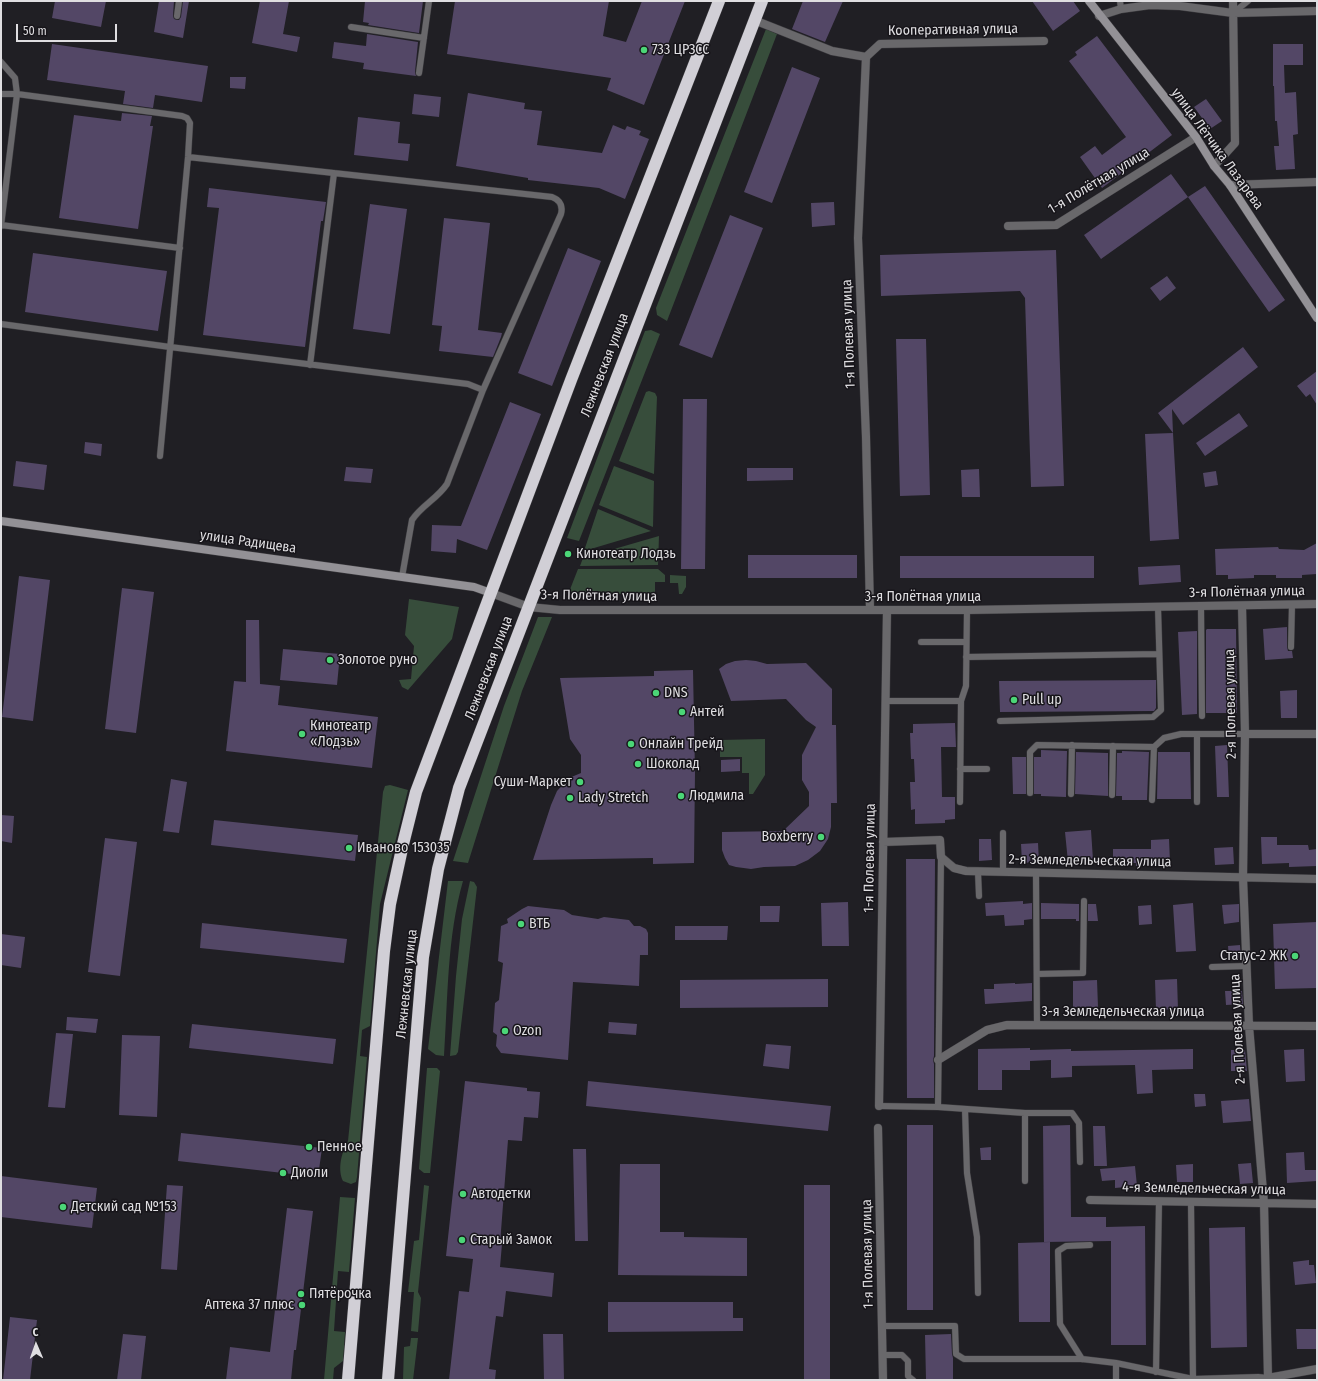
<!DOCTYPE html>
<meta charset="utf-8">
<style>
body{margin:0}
#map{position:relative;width:1318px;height:1381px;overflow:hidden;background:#201f24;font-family:"Fira Sans Condensed",sans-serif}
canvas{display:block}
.frame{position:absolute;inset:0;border:2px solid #dfdee1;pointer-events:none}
.north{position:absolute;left:16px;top:1325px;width:40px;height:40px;-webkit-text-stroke:3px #17151a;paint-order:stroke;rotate:358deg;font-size:11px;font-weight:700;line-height:16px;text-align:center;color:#dfdee1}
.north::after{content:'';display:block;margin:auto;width:14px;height:18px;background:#dfdee1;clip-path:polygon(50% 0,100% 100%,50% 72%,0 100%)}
.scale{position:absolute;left:16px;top:24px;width:101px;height:18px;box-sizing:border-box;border:2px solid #dfdee1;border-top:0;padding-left:5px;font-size:12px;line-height:14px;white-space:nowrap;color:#dfdee1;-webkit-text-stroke:3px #17151a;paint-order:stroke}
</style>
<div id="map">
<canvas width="1318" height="1381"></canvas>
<div class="frame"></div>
<div class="north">С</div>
<div class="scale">50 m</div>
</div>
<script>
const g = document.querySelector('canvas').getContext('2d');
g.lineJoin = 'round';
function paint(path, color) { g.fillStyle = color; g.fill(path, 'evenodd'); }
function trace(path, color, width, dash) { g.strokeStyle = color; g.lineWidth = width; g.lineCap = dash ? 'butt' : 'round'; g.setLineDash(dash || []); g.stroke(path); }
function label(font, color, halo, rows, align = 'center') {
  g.font = font + ' "Fira Sans Condensed",sans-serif'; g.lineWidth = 3; g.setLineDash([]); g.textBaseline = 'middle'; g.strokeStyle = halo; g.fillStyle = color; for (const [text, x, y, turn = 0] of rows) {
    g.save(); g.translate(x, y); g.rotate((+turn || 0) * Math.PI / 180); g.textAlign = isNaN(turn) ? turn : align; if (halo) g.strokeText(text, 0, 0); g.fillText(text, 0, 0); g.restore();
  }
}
const green = new Path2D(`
 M766,29L777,34L667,321L657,315L656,308Z
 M651,330L660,334L579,541L567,538L645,331Z
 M649,391L655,393L657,397L654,474L619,461L646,392Z
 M614,466L654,481L653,527L599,505Z
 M598,509L651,531L584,551Z
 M659,536L658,565L580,566L583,558Z
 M578,569H658L665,575V582H655V595L569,592Z
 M670,575L686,576V587L682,594H679L678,583H670Z
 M409,599L459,607L452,639L408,690L402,687L399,680L411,679L414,646L405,635Z
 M538,617H552L522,691L468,863L453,861L504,706Z
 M765,739V775L753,794H749V773H742V757H720V740Z
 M390,785L408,790L380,904L370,1026L362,1030L360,1056L367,1057L357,1177L356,1182L351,1184L343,1181C337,1169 342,1151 348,1141L383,792L385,786Z
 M448,881H463C447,937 448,997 444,1056L436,1055L428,1049Z
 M470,881L474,882L477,887L458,1052L456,1055L450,1056L456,976L462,919Z
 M427,1068H437L440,1071L430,1173H424L419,1169Z
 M424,1185L429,1186L418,1292L421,1298L418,1332L411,1331L414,1292H408L414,1241L419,1240Z
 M340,1197L355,1198L349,1272L338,1271L334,1331L345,1332L343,1361L334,1368L333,1380H324Z
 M411,1338H418L413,1380H403L404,1347L410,1346Z`);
const building = new Path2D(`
 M55,1H106L101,27L52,18Z
 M159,1H174L173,16L174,19L177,20H179L181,17L183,1H189L183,38L154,32Z
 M260,1H289L283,34L300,37L297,52L252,43Z
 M365,1H423L419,33L368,25L369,23L363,22Z
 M455,1H609L603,36L626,42L642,1H685L644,105L607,90L611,78L447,54Z
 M803,1H843L825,42L792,29Z
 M1032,1H1073L1080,11L1053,31Z
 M367,34L418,42L415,72L416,76L363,69L364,63L332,58L334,42L366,46Z
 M1097,36L1172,135L1102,188L1080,157L1095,146L1102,155L1126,137L1069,61L1077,55L1075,52Z
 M52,44L208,66L202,102L155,95L153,108L123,104L125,91L47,80Z
 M1273,44H1303V65H1284L1285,93L1296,92L1298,134L1293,135L1295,169L1276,170L1274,146H1279L1277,121H1275L1274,86H1273Z
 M792,67L820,78L772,203L744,192Z
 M230,77H246L245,89L230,88Z
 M468,93L525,103L524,109L542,111L537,145L602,153L613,125L625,130L627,126L641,131L639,135L649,139L625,199L599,188L528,180V178L456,166Z
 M414,94L441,97L439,117L412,114Z
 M1206,99L1222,121L1210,129L1194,107Z
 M122,113L152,116L150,126H153L138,229L59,218L74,115L121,121Z
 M358,117L400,122L398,143L410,144L408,161L354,155Z
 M1171,174L1188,197L1101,259L1084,235Z
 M1205,186L1285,300L1269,312L1188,197Z
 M209,188L326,202L323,221H321L305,347L203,335L219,208L207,207Z
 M834,202L835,225L812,227L811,203Z
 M370,204L407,209L390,334L353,329Z
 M730,215L763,228L712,358L679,345Z
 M444,218L490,223L478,330L502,333L501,337L493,357L439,351L442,326L432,325Z
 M568,248L601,261L552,386L518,373Z
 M1056,250L1064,486L1031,487L1025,298L1020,291L881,296L880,255Z
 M33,253L167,271L158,331L25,312Z
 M1167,276L1176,288L1160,301L1150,288Z
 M896,339H926L930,495L900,496Z
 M1243,347L1258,367L1183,425L1172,409L1173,433L1158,413Z
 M1317,371V405L1310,394L1306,397L1297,386Z
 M683,399H707L705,569H681Z
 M510,402L541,414L487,550L457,539L456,553L431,551L432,525L461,526Z
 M1239,413L1248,426L1205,456L1196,443Z
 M1173,433L1179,539L1150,541L1145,434Z
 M85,442L102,444L101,456L84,453Z
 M16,461L47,465L44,490L13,486Z
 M346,467L373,469L371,483L344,481Z
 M747,468H793V480L747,481Z
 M979,469L980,497H962L961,470Z
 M1216,471L1218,485L1205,487L1203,473Z
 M1317,543V574L1302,575V578H1276V575H1254V578L1228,579V575H1216L1215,549L1278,547L1279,549L1304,550Z
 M748,555H857V578H748Z
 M900,556H1094V578H900Z
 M1180,565L1181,582L1139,585L1138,567Z
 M19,576L50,580L33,721L2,717Z
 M122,588L154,592L136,733L105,729Z
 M246,620H259L260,684L280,686L278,705L378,717L372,768L226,751L234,681L246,682Z
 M1287,627V647L1288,651H1292L1293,658L1265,660L1263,629Z
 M1207,629H1236L1237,713H1206V630Z
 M1197,631V714L1182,715L1178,632Z
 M283,649L340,654L337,685L280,680Z
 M746,660L756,661L767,664L806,663L832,689V725H836L837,803H831V827L828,839L820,851L808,860L795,866L764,867L751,869L736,867L729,865L725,858L722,850V832L783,831L809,806V792L802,780V755L816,727L806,720L786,699L731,701L719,669L726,664L735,661Z
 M693,670L695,772L694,863L653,864V858L533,860L551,805L557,791L569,778L581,773V755L570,739L560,678L654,676V671Z
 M1156,680V708L1154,711L1000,712L999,681Z
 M1297,690V718H1281L1280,691Z
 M955,723L956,747H941L942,797H955V819L945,820V823L915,824V809L911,810L910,782H915L914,759H911L910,733H913V724Z
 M1227,745L1229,797H1217L1215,746Z
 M1041,750L1067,751L1066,797L1041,796V794H1034V757H1041Z
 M1122,751L1149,752L1147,800H1122V796H1116L1117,753H1122Z
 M1076,752L1108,753V796L1075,794Z
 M1158,752H1190L1191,799H1157Z
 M1012,757H1026V794H1013Z
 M740,759V771L721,772V760Z
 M171,779L187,782L179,833L163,831Z
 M1,815L14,816L12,843L1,841Z
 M214,820L358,835L355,861L211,845Z
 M1091,830L1093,860L1068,862L1065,832Z
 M1261,837H1277V845H1308L1309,850L1317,849V866L1289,867V863L1262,864Z
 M105,838L137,842L120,976L88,972Z
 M979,839H991L992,860L979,861Z
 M1169,839L1170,862L1147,863V865L1136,866V863H1113V849H1151V840Z
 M1038,843L1039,862L1022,863L1021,844Z
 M1233,847L1234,864L1215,865L1214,848Z
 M906,859H935L934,1056L933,1060L934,1064V1098H907Z
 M1023,901V904L1032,903V919L1024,920V925L1005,926L1004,915L986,916L985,903Z
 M848,902L849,946H822L821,903Z
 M1041,903L1079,904V921H1076V919H1041Z
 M1193,903L1196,951L1176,952L1173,905Z
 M1088,904H1096L1098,921H1088Z
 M1239,904V922L1224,924L1222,905Z
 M1151,905L1152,924L1139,925L1138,906Z
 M528,906L564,910L572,915L598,919L604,917L629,920L634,926H640L646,929L648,933V955H640L639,986L573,982L568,1060L501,1053L496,1046L497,1035L493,1032L495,1003L499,1000L503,963L498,961L501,926L508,923L507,919L522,909Z
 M760,906H780L779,922H760Z
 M1317,922V988L1275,989L1273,924Z
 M202,923L347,939L344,963L200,948Z
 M675,926H728L727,940H675Z
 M1,934L25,937L21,968L1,965Z
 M1240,945L1241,958L1229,959L1228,946Z
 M828,979V1007L680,1008V980Z
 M1177,979L1178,1009L1156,1010L1155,980Z
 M1097,980L1098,1007H1073V981Z
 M1015,983V984L1032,983V1001L985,1004L984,989H994V984Z
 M1225,991H1242L1243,1004L1226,1005Z
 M67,1017L98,1019L96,1033L66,1030Z
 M609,1022L637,1024L636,1035L608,1033Z
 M192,1024L336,1039L333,1064L189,1048Z
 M56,1033L73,1034L65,1108L48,1107Z
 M122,1035L160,1036L157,1117L119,1115Z
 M766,1044L791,1046L789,1069L763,1066Z
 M1030,1048V1050L1071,1049V1051L1193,1049V1069L1152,1070L1153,1093L1137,1094L1135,1065L1072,1066V1077L1051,1078V1060L1030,1061V1070H1002V1090H978V1049Z
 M1304,1049L1305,1081L1286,1082L1284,1050Z
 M1231,1050H1245L1247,1071H1231Z
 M465,1081L527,1088V1091L540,1092L538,1118L524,1117L522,1141L508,1140L500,1244H502L500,1267L554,1273L552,1297L506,1291L503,1317L496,1316L489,1369L496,1370L495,1380H449L459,1291L469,1292L473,1259L446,1256Z
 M588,1081L831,1106L828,1131L586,1106Z
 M1194,1094H1205L1206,1106L1195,1107Z
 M1249,1099L1251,1121L1223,1123L1221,1101Z
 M907,1125H933V1310H907Z
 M1070,1125L1071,1217H1106V1227L1145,1226L1146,1345H1111V1241L1044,1242L1043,1126Z
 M1093,1126H1105L1107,1166H1094Z
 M181,1133L322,1148L318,1177L178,1161Z
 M991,1147V1160H981L980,1148Z
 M573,1149H586L588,1241H575Z
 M1304,1152L1305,1170H1317V1181L1287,1183L1286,1153Z
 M1251,1163L1253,1183L1240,1184L1238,1164Z
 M620,1164H660V1232H684V1237L747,1238V1276L618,1275Z
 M1193,1164V1182H1177L1176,1165Z
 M1135,1166L1137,1186L1115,1188V1180L1102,1181L1100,1169Z
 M1,1176L97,1188L92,1228L1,1217Z
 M167,1185L183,1186L177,1270L161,1269Z
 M804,1185H830V1380H804Z
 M287,1208L313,1211L296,1350H294L291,1380H226L230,1347L270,1352Z
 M1245,1227L1247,1347L1211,1348L1209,1228Z
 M1050,1242V1322H1019L1018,1243Z
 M1309,1260V1265H1314L1316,1283L1295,1285L1293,1262Z
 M608,1302H733V1318H743V1331L608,1332Z
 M10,1317L37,1320L30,1380H3Z
 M1296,1329H1317V1349H1297Z
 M123,1334L146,1336L141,1380H117Z
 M543,1334H563L564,1380H544Z
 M951,1334L952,1354L953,1358V1380H926L925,1335Z`);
const lane = new Path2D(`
 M1120,1L1121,9
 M1233,13L1248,1
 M177,16L179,1
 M351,27L424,38
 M1,62L15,78L17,94L1,226
 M419,73L429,1
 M1,94H17L182,116L187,118L190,123L188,157L160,456
 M188,157L552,197C560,200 563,206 561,214L483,390L447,484C437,499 422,505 412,520L402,577
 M1,225L180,248
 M1,324L170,347L468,384L483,390
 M310,365L334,173
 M1201,606L1202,716
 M921,642H966
 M1291,647L1292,604
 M966,657L1159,654
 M885,701H961
 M1000,721L1153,717L1161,710L1158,607
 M960,769H987
 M1030,793V752L1037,745L1154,747L1164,738L1181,734H1245
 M1071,794L1072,745
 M1112,795L1113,746
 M1152,800L1154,747
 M960,802L961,701L966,686L967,610
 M1197,802V734
 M978,872L979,896
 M1003,872V833
 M1036,873L1037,1025
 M1212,967L1247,966
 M1037,974L1083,973L1084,901
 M879,1106L938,1107L1025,1113V1181
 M938,1107L941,857
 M965,1109L967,1173L977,1237L978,1293
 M1025,1113H1072L1079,1123L1080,1162
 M1191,1202L1193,1379
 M883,1326H955L956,1354L964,1359H1082L1116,1363L1193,1379L1258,1377L1268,1378
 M883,1355H902L908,1361V1376L913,1380
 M1082,1359L1060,1324L1058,1251L1066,1246L1090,1245
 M1116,1363V1380
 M1156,1372L1159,1201`);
const street = new Path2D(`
 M1099,16L1121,9L1150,5L1180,6L1233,13L1317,11
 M754,20L832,51L866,57L880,44L1044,41
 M866,57L858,238L866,437L870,610
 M1214,166L1235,143L1233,1
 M1230,185L1317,182
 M1008,226L1056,225L1196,137
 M491,593L529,607L560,610H967L1317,604
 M1242,606L1245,734L1243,878L1249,1026L1264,1203L1268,1378L1317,1369
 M1245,734H1317
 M883,842L940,840L941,857L954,868L966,871L1317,879
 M938,1060L987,1030L1007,1025L1317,1026
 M879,1106L887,610
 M878,1128L883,1380
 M1090,1200L1317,1204`);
const secondary = new Path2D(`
 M1089,1L1196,137L1214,166L1230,185L1317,318
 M1,521L474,587L491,593`);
const highway = new Path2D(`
 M348,1380L384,951L390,904L403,844L416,792L571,380L719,1
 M388,1380L423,957L438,869L459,788L762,1`);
const markers = [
 [644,50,4,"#4bd677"],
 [568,554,4,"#4bd677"],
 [330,660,4,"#4bd677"],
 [656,693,4,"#4bd677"],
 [1014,700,4,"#4bd677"],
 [682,712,4,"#4bd677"],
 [302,734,4,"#4bd677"],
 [631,744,4,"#4bd677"],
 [638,764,4,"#4bd677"],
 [580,782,4,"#4bd677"],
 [681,796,4,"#4bd677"],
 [570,798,4,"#4bd677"],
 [821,837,4,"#4bd677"],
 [349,848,4,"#4bd677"],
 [521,924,4,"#4bd677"],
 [1295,956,4,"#4bd677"],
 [505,1031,4,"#4bd677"],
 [309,1147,4,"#4bd677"],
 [283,1173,4,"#4bd677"],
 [463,1194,4,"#4bd677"],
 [63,1207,4,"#4bd677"],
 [462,1240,4,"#4bd677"],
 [301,1294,4,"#4bd677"],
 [302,1305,4,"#4bd677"]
];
const streetNames = [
 ["Кооперативная улица",953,30,-1],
 ["улица Лётчика Лазарева",1217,149,54],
 ["1-я Полётная улица",1099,181,-31],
 ["1-я Полевая улица",849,334,-92],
 ["Лежневская улица",605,365,-69],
 ["улица Радищева",248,542,8],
 ["3-я Полётная улица",1247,592,-1],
 ["3-я Полётная улица",599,596,1],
 ["3-я Полётная улица",923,597],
 ["Лежневская улица",489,668,-69],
 ["2-я Полевая улица",1231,704,-91],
 ["1-я Полевая улица",870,858,-89],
 ["2-я Земледельческая улица",1090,861,1],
 ["Лежневская улица",407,984,-84],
 ["3-я Земледельческая улица",1123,1012],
 ["2-я Полевая улица",1238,1029,-93],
 ["4-я Земледельческая улица",1204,1189,1],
 ["1-я Полевая улица",868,1254,-91]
];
const poiNames = [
 ["733 ЦРЗСС",652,50],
 ["Кинотеатр Лодзь",576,554],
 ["Золотое руно",338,660],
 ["DNS",664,693],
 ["Pull up",1022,700],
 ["Антей",690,712],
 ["Кинотеатр",310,726],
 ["«Лодзь»",310,742],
 ["Онлайн Трейд",639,744],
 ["Шоколад",646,764],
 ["Суши-Маркет",572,782,"right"],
 ["Людмила",689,796],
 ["Lady Stretch",578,798],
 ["Boxberry",813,837,"right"],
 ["Иваново 153035",357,848],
 ["ВТБ",529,924],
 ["Статус-2 ЖК",1287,956,"right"],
 ["Ozon",513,1031],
 ["Пенное",317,1147],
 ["Диоли",291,1173],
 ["Автодетки",471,1194],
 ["Детский сад №153",71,1207],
 ["Старый Замок",470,1240],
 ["Пятёрочка",309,1294],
 ["Аптека 37 плюс",294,1305,"right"]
];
paint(green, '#374d3b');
paint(building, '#534766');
trace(lane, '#3b3a3e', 7);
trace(street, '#3b3a3e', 9);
trace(secondary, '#3b3a3e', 9);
trace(highway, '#3b3a3e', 13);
trace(lane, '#69686b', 6);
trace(street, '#69686b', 8);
trace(secondary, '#939196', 8);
trace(highway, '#d1cfd6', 12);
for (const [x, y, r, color] of markers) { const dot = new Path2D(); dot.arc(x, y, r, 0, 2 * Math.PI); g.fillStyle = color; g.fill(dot); trace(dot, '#17151a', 1.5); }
label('14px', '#dfdee1', '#17151a', streetNames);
label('14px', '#dfdee1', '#17151a', poiNames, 'left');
</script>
